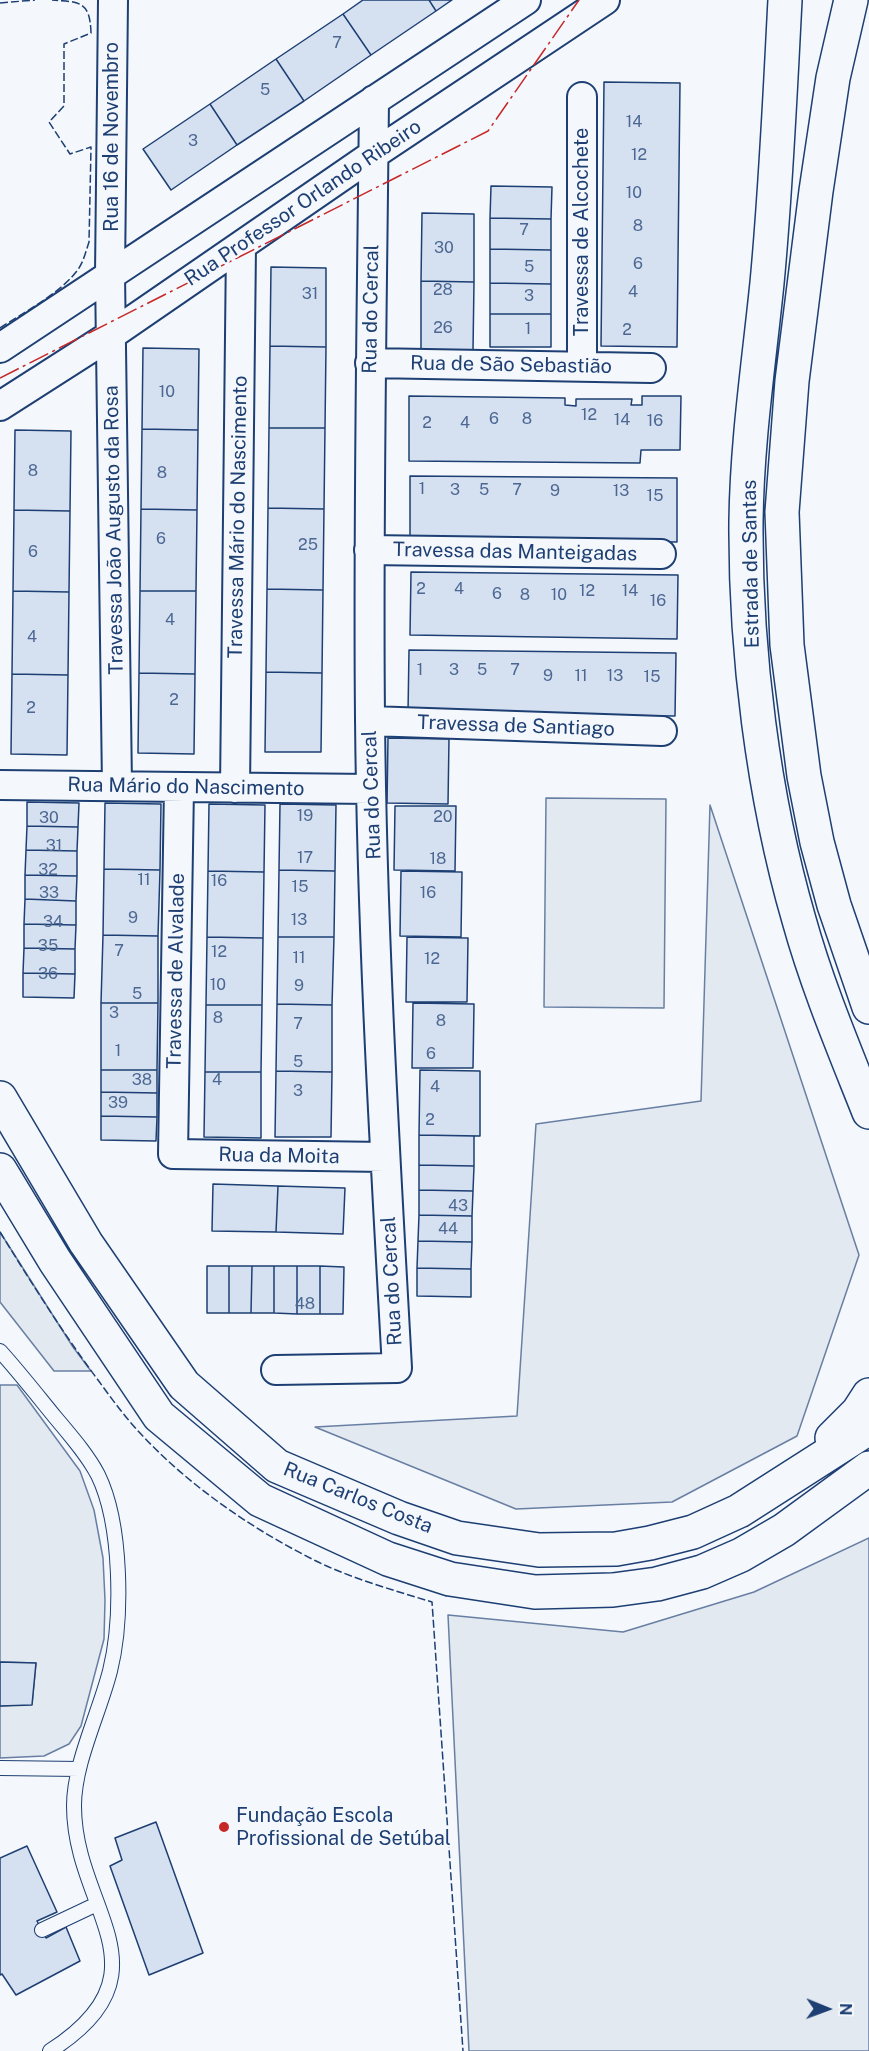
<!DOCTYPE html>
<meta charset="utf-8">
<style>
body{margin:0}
#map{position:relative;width:869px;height:2051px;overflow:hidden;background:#f4f7fb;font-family:"Public Sans",sans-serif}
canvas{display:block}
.north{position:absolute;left:797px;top:1979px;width:60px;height:60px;-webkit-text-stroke:4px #f4f7fb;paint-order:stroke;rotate:91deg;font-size:16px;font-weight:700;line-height:24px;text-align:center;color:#1d3f73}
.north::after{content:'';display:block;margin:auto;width:21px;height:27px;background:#1d3f73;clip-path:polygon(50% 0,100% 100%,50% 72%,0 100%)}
</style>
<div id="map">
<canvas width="869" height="2051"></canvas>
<div class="north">N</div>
</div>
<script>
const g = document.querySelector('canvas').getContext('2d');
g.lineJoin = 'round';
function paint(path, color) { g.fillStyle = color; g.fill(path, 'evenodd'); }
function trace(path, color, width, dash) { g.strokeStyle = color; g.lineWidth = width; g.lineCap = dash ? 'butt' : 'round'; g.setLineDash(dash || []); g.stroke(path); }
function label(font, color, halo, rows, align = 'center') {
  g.font = font + ' "Public Sans",sans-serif'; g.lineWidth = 4.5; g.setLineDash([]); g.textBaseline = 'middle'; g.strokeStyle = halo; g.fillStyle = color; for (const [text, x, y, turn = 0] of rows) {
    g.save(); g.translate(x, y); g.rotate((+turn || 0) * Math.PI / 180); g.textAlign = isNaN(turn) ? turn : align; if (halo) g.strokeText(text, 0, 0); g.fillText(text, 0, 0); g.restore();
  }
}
const green = new Path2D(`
 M546,798L666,799L664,1008L544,1007Z
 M710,805L859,1255L797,1436L672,1502L516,1509L315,1427L517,1416L536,1124L701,1101Z
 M0,1232L73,1347L91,1371H54L0,1302Z
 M0,1385H17L80,1471L94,1510L103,1558L105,1600L104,1639L81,1726L69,1744L44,1756L0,1758V1706L32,1704L36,1663L0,1662Z
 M869,1538V2051H469L448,1615L623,1632L754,1592Z`);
const building = new Path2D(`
 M363,0H429L436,11L371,55L343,14Z
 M429,0H452L436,11Z
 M343,14L371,55L304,101L276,59Z
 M276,59L304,101L237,145L210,104Z
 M604,82L680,83L677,347L601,346Z
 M210,104L237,145L171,190L143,149Z
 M491,186L552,187L551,219L490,218Z
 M422,213L474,214V282L421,281Z
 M490,218L551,219V250L490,249Z
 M490,249L551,250V284L490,283Z
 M271,267L326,268V347L270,346Z
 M421,281L474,282L473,350H421Z
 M490,283L551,284V314H490Z
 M490,314H551V347H490Z
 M270,346L326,347L325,428H269Z
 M143,348L199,349L198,430L142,429Z
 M409,396L565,398V405L576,406V399H632L631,405H642V396H681L680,450H641L640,463L409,461Z
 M269,428H325L324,509L268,508Z
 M142,429L198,430L197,510L141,509Z
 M15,430L71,431L70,511L14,510Z
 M410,476L677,478V542L410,539Z
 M268,508L324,509L323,590L267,589Z
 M141,509L197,510L196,591H140Z
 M14,510L70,511L69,592L13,591Z
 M411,572L678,575L677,639L410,635Z
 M267,589L323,590L322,673L266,672Z
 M13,591L69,592L68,675L12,674Z
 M140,591H196L195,674L139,673Z
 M409,650L676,653L675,716L408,713Z
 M266,672L322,673L321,752H265Z
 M139,673L195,674L194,754L138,753Z
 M12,674L68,675L67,755L11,754Z
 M388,738L449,739L448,804L387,803Z
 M27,802L79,803L78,827L27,826Z
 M105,803L161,804L160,870L104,869Z
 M209,804L265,805L264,872L208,871Z
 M280,804L336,805L335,871L279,870Z
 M395,806H456L455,871L394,870Z
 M27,826L78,827L77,851L26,850Z
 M26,850L77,851V876L25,875Z
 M104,869L160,870L158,936L103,935Z
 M279,870L335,871L334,937H278Z
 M208,871L264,872L263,938L207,937Z
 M401,871L462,872L461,937L400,936Z
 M25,875L77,876L76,901L25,899Z
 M25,899L76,901V925L24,924Z
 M24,924L76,925L75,949L24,948Z
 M103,935L158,936V1003H101Z
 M207,937L263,938L262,1005H206Z
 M278,937H334L332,1005L277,1004Z
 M407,937L468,938L467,1002H406Z
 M24,948L75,949V974L23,973Z
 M23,973L75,974L74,998L23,997Z
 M101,1003H158L157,1070H101Z
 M413,1003L474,1004L473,1068H412Z
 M277,1004L332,1005V1072L276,1071Z
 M206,1005H262L261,1072H205Z
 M101,1070H157V1093L101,1092Z
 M420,1070L480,1071V1136L419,1135Z
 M276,1071L332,1072L331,1137H275Z
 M205,1072H261V1138L204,1137Z
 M101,1092L157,1093V1117L101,1116Z
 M101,1116L157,1117L156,1141L101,1140Z
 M419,1135L474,1136V1166L419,1165Z
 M419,1165L474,1166L473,1191L419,1190Z
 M213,1184L278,1186L276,1232L212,1231Z
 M278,1186L345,1188L343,1234L276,1232Z
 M419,1190L473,1191L472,1216L419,1215Z
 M419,1215L472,1216V1242L418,1241Z
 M418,1241L472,1242L471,1269L417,1268Z
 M207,1266H229V1313H207Z
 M229,1266H252L251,1313H229Z
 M252,1266H274V1313H251Z
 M274,1266H297V1314L274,1313Z
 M297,1266H320V1314H297Z
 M320,1266L344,1267L343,1314H320Z
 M417,1268L471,1269V1297L417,1296Z
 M0,1662L36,1663L32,1705L0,1706Z
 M156,1822L203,1953L149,1975L110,1866L122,1860L115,1838Z
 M27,1846L57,1912L37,1921L46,1938L66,1927L80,1961L16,1995L2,1974L0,1975V1858Z`);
const lane = new Path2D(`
 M0,1351C19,1372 37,1395 55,1417C70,1435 87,1454 98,1475C122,1524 123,1619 110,1671C99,1714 74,1763 74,1806C74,1910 174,1971 50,2051
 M0,1768L79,1769
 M42,1930L97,1904`);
const street = new Path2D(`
 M113,0L110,274L117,786
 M0,348L526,0
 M370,363L651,368
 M582,366V97
 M0,406L111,335L374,154L605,0
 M369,550L661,554
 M370,721L662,731
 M0,785L371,789
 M179,787L173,1154L385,1157
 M235,788L241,246
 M276,1370L397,1368C385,1152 372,935 370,718C368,512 372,306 374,100`);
const secondary = new Path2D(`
 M785,0C780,95 776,189 767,283C759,362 747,441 746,521C745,650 763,796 799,920C817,985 844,1049 869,1112
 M851,0L833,78L816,191L792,381L782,512L787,645L804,776L817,842L834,905L869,1007
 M0,1098L86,1243L184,1385L277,1466L399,1518L457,1538L539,1550L616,1549L650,1543L693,1532L739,1511L869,1428
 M0,1170L55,1261L159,1416L260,1500L388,1559L450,1579L535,1592L613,1590L657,1584L702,1572L741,1555L784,1530L869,1468
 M832,1438L858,1412L869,1395`);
const fence = new Path2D(`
 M0,3L35,0
 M0,328C24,312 63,292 79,268C84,260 86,251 89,242L91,147L70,154L49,122L64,106V44L91,33C90,1 80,2 52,0
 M0,1232C31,1282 62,1332 98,1380C111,1398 125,1417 140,1433C189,1486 252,1529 316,1561C353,1579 393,1590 432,1602L463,2051`);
const power = new Path2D(`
 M0,378L488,131L579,0`);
const markers = [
 [224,1827,6,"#c62828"]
];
const numberNames = [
 ["7",337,43],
 ["5",265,90],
 ["14",634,122],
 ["3",193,141],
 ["12",639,155],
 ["10",634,193],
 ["8",638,226],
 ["7",524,230],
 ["30",444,248],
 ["6",638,264],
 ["5",529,267],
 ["28",443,290],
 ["4",633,292],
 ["31",310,294],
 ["3",529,296],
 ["26",443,328],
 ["1",528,329],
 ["2",627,330],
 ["10",167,392],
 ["12",589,415],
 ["6",494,419],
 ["8",527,419],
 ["14",622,420],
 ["16",655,421],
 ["2",427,423],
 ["4",465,423],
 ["8",33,471],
 ["8",162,473],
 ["1",422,489],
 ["3",455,490],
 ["5",484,490],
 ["7",517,490],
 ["9",555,491],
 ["13",621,491],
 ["15",655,496],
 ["6",161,539],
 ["25",308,545],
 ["6",33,552],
 ["2",421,589],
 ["4",459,589],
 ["12",587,591],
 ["14",630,591],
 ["6",497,594],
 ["8",525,595],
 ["10",559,595],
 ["16",658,601],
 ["4",170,620],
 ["4",32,637],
 ["1",420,670],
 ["3",454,670],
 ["5",482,670],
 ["7",515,670],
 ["9",548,676],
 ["11",581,676],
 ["13",615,676],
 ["15",652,677],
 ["2",174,700],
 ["2",31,708],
 ["19",305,816],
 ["20",443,817],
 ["30",49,818],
 ["31",54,846],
 ["17",305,858],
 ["18",438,859],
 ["32",48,870],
 ["11",144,880],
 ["16",219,881],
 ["15",300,887],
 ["33",49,893],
 ["16",428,893],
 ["9",133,918],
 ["13",299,920],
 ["34",53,922],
 ["35",48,946],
 ["7",119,951],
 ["12",219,952],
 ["11",299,958],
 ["12",432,959],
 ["36",48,974],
 ["10",218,985],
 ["9",299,986],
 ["5",137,994],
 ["3",114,1013],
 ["8",218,1018],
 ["8",441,1021],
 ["7",298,1024],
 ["1",118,1051],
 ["6",431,1054],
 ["5",298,1062],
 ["38",142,1080],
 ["4",217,1080],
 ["4",435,1087],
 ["3",298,1091],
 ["39",118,1103],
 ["2",430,1120],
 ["43",458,1206],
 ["44",448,1229],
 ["48",305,1304]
];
const streetNames = [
 ["Rua 16 de Novembro",112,137,-90],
 ["Rua Professor Orlando Ribeiro",303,203,-34],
 ["Travessa de Alcochete",582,232,-90],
 ["Rua do Cercal",371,309,-89],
 ["Rua de São Sebastião",511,365,1],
 ["Travessa Mário do Nascimento",238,517,-89],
 ["Travessa João Augusto da Rosa",114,530,-91],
 ["Travessa das Manteigadas",515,552,1],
 ["Estrada de Santas",751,564,-91],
 ["Travessa de Santiago",516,726,2],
 ["Rua Mário do Nascimento",186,787,1],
 ["Rua do Cercal",372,795,-92],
 ["Travessa de Alvalade",176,971,-89],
 ["Rua da Moita",279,1156,1],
 ["Rua do Cercal",392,1281,-93],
 ["Rua Carlos Costa",358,1498,22]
];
const poiNames = [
 ["Fundação Escola",236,1816],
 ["Profissional de Setúbal",236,1839]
];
paint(green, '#e3e9f0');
trace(green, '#687fa3', 1.5);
paint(building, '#d5e0f0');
trace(building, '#1d3f73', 1.5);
trace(lane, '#1d3f73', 16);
trace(street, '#1d3f73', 32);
trace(secondary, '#1d3f73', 36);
trace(lane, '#f4f7fb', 14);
trace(street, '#f4f7fb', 28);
trace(secondary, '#f4f7fb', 33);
trace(fence, '#1d3f73', 1.5, [8, 3]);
trace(power, '#c62828', 1.5, [21, 4.5, 3, 4.5]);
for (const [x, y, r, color] of markers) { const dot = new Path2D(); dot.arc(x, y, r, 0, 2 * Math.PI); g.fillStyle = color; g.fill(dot); trace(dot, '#f4f7fb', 2); }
label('16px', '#4b6792', null, numberNames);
label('20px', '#1d3f73', '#f4f7fb', streetNames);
label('20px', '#1d3f73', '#f4f7fb', poiNames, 'left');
</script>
